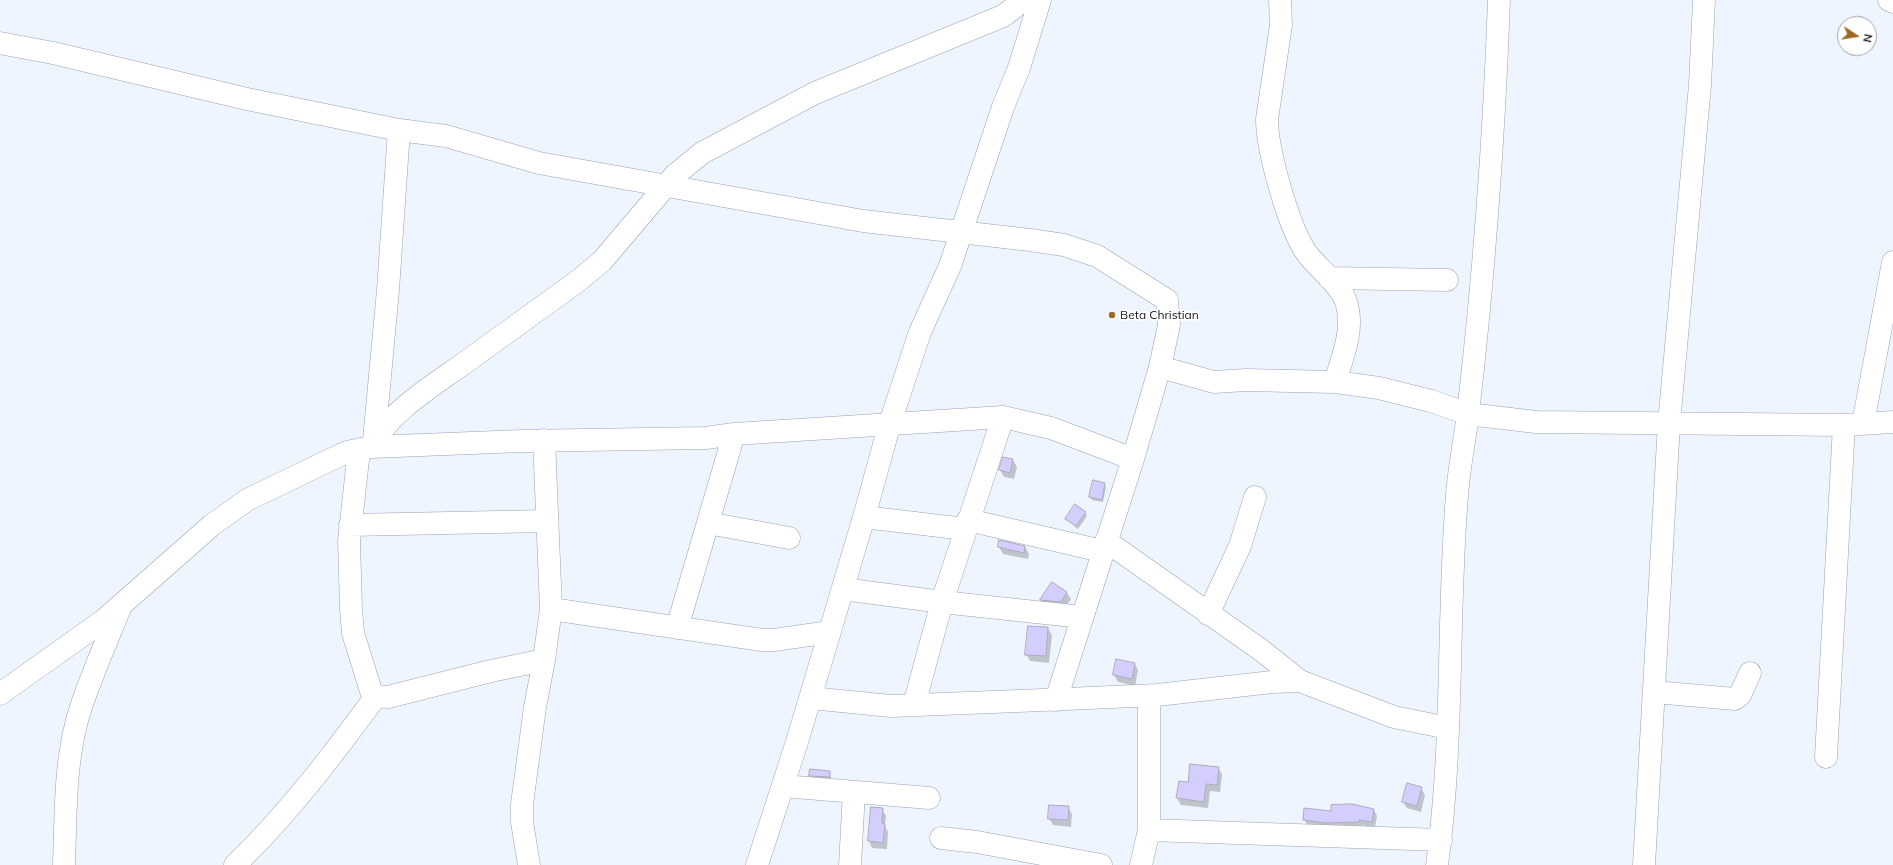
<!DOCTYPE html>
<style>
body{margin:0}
#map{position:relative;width:1893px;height:865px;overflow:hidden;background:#eff5fe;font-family:Mulish,sans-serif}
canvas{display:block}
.north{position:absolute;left:1837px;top:16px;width:40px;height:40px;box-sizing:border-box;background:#fff;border:1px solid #a2a3a5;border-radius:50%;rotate:102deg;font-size:11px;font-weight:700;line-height:16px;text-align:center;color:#161a1e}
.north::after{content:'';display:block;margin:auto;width:14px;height:18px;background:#9f6922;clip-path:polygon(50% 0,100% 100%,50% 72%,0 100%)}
</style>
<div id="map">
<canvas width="1893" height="865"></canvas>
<div class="north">N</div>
</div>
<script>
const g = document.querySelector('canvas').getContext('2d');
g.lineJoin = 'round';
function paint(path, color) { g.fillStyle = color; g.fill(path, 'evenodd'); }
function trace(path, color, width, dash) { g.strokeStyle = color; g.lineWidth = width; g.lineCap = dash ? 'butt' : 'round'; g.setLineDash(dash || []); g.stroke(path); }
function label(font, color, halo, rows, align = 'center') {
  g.font = font + ' Mulish,sans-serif'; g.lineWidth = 3.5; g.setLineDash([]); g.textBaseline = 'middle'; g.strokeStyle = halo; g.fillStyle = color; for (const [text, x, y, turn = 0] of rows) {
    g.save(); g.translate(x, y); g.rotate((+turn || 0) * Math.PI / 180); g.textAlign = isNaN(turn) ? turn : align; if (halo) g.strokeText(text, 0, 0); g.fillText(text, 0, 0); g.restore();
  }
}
const shadow = new Path2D(`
 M1013,460L1017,467L1014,479L1004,477L1000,470Z
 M1104,484L1106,487L1103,502L1092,500L1090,497Z
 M1085,513L1087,516L1078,529L1066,519Z
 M999,547H1025L1029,554L1028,559L1003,554Z
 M1052,583L1067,593L1071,599L1064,609L1045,606L1041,600Z
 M1048,628L1052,635L1049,663L1030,661L1026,654Z
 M1135,664L1138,670L1135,686L1118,682L1114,675Z
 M1218,768L1222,774L1220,792L1210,791L1208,808L1181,805L1177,798L1189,783Z
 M830,772L831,780L812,778L810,775Z
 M1421,788L1425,795L1421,812L1407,808L1403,802Z
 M1068,807L1072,814L1071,827L1053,825L1049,818Z
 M872,809H882L886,816L885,826L888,832L887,849L872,848L869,841Z
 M1374,810L1377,816L1375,828L1362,825V828L1308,826L1304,819L1332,812Z`);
const building = new Path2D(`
 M1003,457L1013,459L1010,473L999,470Z
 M1093,480L1105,483L1102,500L1089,497Z
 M1075,504L1086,512L1076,526L1065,519Z
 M999,540L1025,546L1024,553L998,547Z
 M1052,582L1067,592L1061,602L1040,600Z
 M1028,626L1048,627L1046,656L1025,655Z
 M1116,659L1135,663L1132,679L1113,675Z
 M1190,764L1219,767L1217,785L1206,784L1204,802L1176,798L1179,781L1188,782Z
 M810,769L830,771V777L809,776Z
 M1407,783L1422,787L1417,806L1402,802Z
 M1352,804L1374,809L1372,822L1359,820V822L1326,823L1303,820L1304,808L1331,811V805Z
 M1049,805L1069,806L1068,820L1048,819Z
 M871,807L883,808L882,823L885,824L883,843L868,841Z`);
const minor = new Path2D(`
 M1280,0L1281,25L1267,119C1267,150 1289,230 1308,255C1320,270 1343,287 1347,305C1354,331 1342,358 1335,382
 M1889,0L1893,2
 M0,43L53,53L247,99L399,130L446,136L539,163L863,221L1030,240L1064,245L1097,256L1167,300L1169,325L1160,367
 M1329,278L1447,280
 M1863,424L1893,262
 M374,440L388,290L399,130
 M371,447C389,411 437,383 470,359C506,333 542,307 578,281L602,261L675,175L702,153L815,93L1003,16L1024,0
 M359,450L349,541L351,609L353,633L371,691L376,696L388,697L491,671L544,660
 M864,517L965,529
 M968,520L1102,551
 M708,523L789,538
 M350,525L547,521
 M1106,541L1261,650L1300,681L1394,717L1448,728
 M843,589L942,602L1082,617
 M551,609L762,640H774L830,632
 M1208,614L1240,546L1255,497
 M677,628L734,434
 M1654,692L1735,699L1740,695L1750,673
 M0,694L104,620L212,525L247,500L334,458L347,452L371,447L522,441L706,438L734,434L1003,417L1051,428L1133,459L1160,367L1214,382L1246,380L1335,382L1379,388L1431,401L1468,414L1536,422L1844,425L1893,422
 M811,698L891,706L1043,700L1157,695L1272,682L1300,681
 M1056,700L1133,459
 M914,705L942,602L1003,417
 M1826,757L1844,425
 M783,786L929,798
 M1149,830V696
 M941,838L977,842L1101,865
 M64,865C66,812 64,756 82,704C93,672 107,640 120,608
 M235,865C288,814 333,755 376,696
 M529,865L522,822V804L535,707L544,660L551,609L544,440
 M757,865L797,742L864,517L890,423L920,332L950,266L1003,107L1019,68L1040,0
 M850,865L854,792
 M1141,865L1149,830L1441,840
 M1437,865C1454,743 1447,618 1457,495C1459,467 1465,440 1468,413C1484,276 1494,138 1499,0
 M1644,865L1669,423L1700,85L1704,0`);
const markers = [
 [1112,315,4,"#9f6922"]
];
const poiNames = [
 ["Beta Christian",1120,315]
];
paint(shadow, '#0003');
paint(building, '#d4ceff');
trace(building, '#acabba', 1);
trace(minor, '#99a2af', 23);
trace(minor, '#fff', 22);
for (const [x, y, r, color] of markers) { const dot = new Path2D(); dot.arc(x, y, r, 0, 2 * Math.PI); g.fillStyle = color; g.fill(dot); trace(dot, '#fff', 1.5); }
label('12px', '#161a1e', '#fff', poiNames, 'left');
</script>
